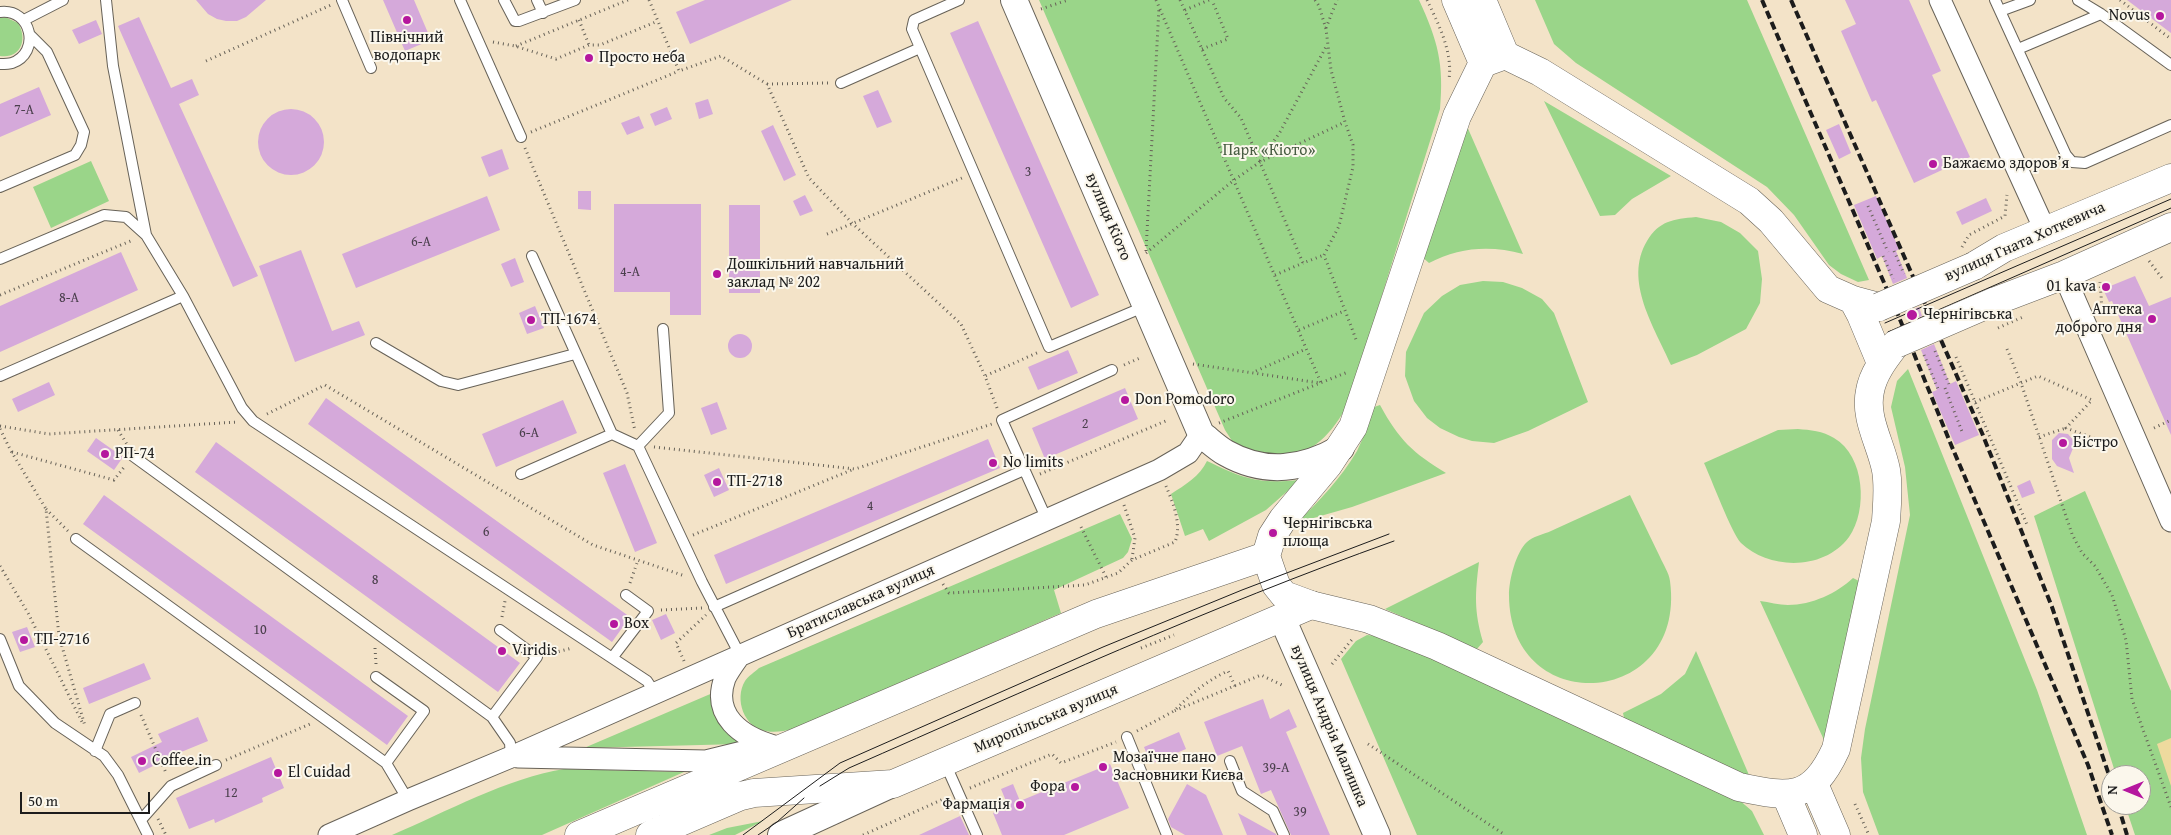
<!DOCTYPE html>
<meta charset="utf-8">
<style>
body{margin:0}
#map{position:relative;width:2171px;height:835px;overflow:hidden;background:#f3e3c8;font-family:"Gentium Book Plus",serif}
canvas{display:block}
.north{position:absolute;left:2101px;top:765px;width:50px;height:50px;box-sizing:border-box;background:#fbf7ec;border:1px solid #a29f99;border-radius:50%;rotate:270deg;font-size:14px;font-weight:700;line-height:20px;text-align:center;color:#1c1c1c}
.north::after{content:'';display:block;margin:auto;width:18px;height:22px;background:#b5179e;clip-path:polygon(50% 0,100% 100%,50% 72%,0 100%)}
.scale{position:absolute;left:20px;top:792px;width:130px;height:22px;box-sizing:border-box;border:2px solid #1c1c1c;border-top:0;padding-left:6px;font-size:15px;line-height:18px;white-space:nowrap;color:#1c1c1c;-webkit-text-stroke:4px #fbf7ec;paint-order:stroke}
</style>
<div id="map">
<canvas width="2171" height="835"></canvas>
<div class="north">N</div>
<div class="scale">50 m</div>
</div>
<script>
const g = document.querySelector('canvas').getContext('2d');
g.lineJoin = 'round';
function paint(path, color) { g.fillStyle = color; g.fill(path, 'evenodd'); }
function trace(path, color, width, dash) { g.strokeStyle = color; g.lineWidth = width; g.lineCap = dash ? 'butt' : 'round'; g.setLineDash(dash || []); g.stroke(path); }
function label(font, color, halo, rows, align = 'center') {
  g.font = font + ' "Gentium Book Plus",serif'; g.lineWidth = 4; g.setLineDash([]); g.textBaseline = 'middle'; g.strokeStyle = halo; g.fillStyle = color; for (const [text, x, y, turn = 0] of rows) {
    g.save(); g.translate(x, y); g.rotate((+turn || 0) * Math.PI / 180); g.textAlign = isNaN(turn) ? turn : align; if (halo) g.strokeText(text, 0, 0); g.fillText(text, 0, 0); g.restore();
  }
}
const green = new Path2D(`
 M1039,0H1419C1438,41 1444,64 1440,109L1348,404C1333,432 1312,457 1278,457C1265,457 1249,450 1236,447L1225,430Z
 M1535,0H1747L1869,280L1858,282L1841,274L1829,265L1794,215L1767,187L1576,63L1554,44Z
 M5,17L18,23C28,39 21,59 0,56V18Z
 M1544,101L1671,176L1632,199L1615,215L1600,216Z
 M1466,124L1523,254C1491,245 1459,247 1429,263L1421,256Z
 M91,161L109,201L51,228L33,187Z
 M1696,217L1721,222L1740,233L1758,251L1762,279L1760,303L1746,329L1697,355L1671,365C1655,328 1623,281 1647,241C1659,221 1673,219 1696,217Z
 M1483,281L1503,282L1522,288L1542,299L1554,313L1588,402L1528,431L1494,443L1472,441L1459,437L1440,428L1427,418L1414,401L1405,376L1406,352L1424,313L1442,296L1460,285Z
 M1908,369L2037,690L2087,835H1879L1863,792L1861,758L1865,729L1910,515L1905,467L1891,407L1897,381Z
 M1380,405C1399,440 1413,453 1446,473L1352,507L1296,523C1319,502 1341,478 1357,451C1364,437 1369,421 1374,407Z
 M1798,429C1810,430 1823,431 1834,438C1865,456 1868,510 1849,537C1824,571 1769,570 1741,543C1732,534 1711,478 1704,463L1778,430Z
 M1207,461C1245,479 1257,484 1300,480L1266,510L1209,541L1203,529L1185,536L1171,494C1185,485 1200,476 1207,461Z
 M2085,491L2171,691V835H2135L2125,805H2141V775H2116L2034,516Z
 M1630,495C1640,516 1650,536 1660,557C1663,564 1669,573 1670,581C1687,709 1509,720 1509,595C1509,580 1516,552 1527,542C1532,537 1544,534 1551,531C1577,519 1604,507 1630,495Z
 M1120,514L1132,539L1128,552L1123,558L1054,590L1061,613L793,729C784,731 775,733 766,731C744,728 734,699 745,681C748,676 755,672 759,668Z
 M1479,562C1475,594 1474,611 1483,642L1477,649L1385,609Z
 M1853,578L1861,582L1824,740L1760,601C1769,602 1779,605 1788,605C1812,605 1837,593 1853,578Z
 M1367,635L1388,637L1738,799L1752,811L1764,835H1417L1341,659L1356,641Z
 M1696,651L1749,775L1742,779L1625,723L1623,713L1661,694L1685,674Z
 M715,692L727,732L740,744L584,748Z
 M564,769L684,772L542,835H392C446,812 507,778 564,769Z
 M763,821L735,835H709L727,828Z`);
const sand = new Path2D(`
 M2171,738V786L2157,744Z`);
const building = new Path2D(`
 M196,0H266L246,17L237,21H226L217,19L208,14Z
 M383,0H414L431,40L405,51Z
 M705,0H792L690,44L676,12Z
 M1845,0H1909L1941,71L1932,75L1970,157L1914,183L1876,100L1872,102L1841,31L1856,24Z
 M2127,0H2171V33Z
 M139,17L171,88L192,79L199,95L179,104L258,276L233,287L118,26Z
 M96,20L102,34L79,44L72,30Z
 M978,21L1099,295L1071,308L950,33Z
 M39,87L51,115L0,137V104Z
 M878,90L892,122L877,128L863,96Z
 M708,99L713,114L699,119L695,103Z
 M667,107L672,119L655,126L650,114Z
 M258 142a33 33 0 1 1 66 0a33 33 0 1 1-66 0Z
 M639,116L644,128L627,135L621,123Z
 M1839,124L1851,153L1839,159L1826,130Z
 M773,125L796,175L784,181L761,131Z
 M502,149L509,169L489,177L481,157Z
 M578,191H591V210L578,209Z
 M805,195L813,211L800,216L793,201Z
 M487,196L500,230L356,288L342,254Z
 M1876,196L1899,249L1896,251L1907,278L1893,284L1882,256L1877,259L1854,205Z
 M1986,198L1992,211L1962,225L1956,212Z
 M614,204H701V315H670V292H614Z
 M729,205H760V293H729Z
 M301,250L332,331L359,321L365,335L295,362L259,266Z
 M121,252L138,290L0,352V306Z
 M515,258L524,282L511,287L501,264Z
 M2135,276L2149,306L2171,297V435L2112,301L2109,302L2103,289Z
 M535,306L544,328L527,334L519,313Z
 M1919,307L1922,316L1909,321L1905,313Z
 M728 346a12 12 0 1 1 24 0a12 12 0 1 1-24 0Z
 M1934,344L1950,384L1956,381L1979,435L1955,445L1932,392L1937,390L1921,350Z
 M1068,350L1078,373L1038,390L1028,367Z
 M49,382L55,395L18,412L12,399Z
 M1125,388L1138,419L1045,459L1032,428Z
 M326,398L630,617L612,642L308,424Z
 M563,400L577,433L496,467L482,434Z
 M717,402L727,429L711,435L701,408Z
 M2059,433L2068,434L2074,441V446L2069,458L2074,473L2057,466L2052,459V440Z
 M96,438L123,457L114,470L87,451Z
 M988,439L1000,468L726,584L714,555Z
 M216,442L520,663L498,692L195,472Z
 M625,464L657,543L635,552L603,473Z
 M719,468L729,490L714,497L704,475Z
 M2030,480L2035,493L2022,498L2017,486Z
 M104,495L408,716L387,745L83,524Z
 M666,614L675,633L661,640L652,620Z
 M27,627L35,647L20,652L12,632Z
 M144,663L151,679L89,704L83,688Z
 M1263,699L1270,719L1289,709L1297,727L1286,732L1330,835H1291L1271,790L1261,794L1242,746L1217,756L1204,722Z
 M198,717L208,741L152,764L153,766L139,773L131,757L162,742L158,734Z
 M1179,732L1186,749L1151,764L1144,747Z
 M271,757L284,788L262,798L263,802L215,823L214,819L189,829L176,798Z
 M1110,764L1129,808L1064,835H1002L993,813L1008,806L1001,789L1013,784L1020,801Z
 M1187,784L1206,795L1223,835H1185L1171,827L1168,819Z
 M1238,813L1276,834V835H1247Z
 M960,816L969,835H919Z`);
const path = new Path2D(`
 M649,0L679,71L721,56L767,84L809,178L852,223L961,324L985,376
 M1156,0L1321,383
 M1180,0L1224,98L1241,118L1303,263L1324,255
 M1315,0L1319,6L1326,29L1331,70L1345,122L1353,145V167L1339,226L1324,255L1357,342
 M1427,0C1438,23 1453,52 1449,79
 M2120,0L2171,39
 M1041,9L1068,0
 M1185,10L1209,0
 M579,20L589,45
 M1326,28L1337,0
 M493,42L515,46L556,59L589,45H600L658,21
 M516,46L628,0
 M1202,49L1228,39L1212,0
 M206,61L331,5
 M767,84L829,83
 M531,132L679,71
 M525,148L627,393L635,431
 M1260,161L1280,132L1327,45
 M1868,206L1888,252
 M827,234L962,178
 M1962,247L1969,235L2005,216L2007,195
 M1146,251L1159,7
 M1894,251L1904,274
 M1146,253L1234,180L1260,162L1345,122
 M1883,256L1893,279
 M2149,261L2164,281
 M1275,275L1303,263
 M0,295L133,240
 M2098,310L2102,308L2100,282
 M1998,328L2023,317
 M1299,330L1344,311
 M2007,349L2021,383L2072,534L2082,553L2095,566L2112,595L2126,640L2132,699L2171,807
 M1935,351L1949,384
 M1924,355L1938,389
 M1956,357L2028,527
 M1193,364L1320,383
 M1124,365L1140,358
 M1256,371L1306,349
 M1945,388L1963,434
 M1975,402L2038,376L2092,400L2066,428L2112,445
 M997,408L985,376L1039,352
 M267,414L325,385L593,545L685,576
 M1219,423L1348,372
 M0,426L49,434L237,422
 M2154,428L2171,420
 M0,429L11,451L46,509L59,636L85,726
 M118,430L128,446
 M2039,437L2066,428
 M654,447L855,469L992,424
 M12,452L114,480L125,466
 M1040,474L1168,420
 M1124,505L1135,538L1132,559
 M46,509L68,531
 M1081,527L1106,577
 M693,535L854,469
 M0,566L28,613L82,722
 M630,583L638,560
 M943,584L949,593L1085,585L1118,573L1132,560L1175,542C1182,524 1173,503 1166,486
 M661,610L702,608
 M502,617L505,601
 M375,648L376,664
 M1141,648L1174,635
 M549,654L572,648
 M684,661L676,643L706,615
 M1332,664L1354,637
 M1235,686L1228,671C1206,681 1191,694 1174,711L1261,675L1284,686
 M141,715L166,773
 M1137,731L1174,711
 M1368,744L1505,835
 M226,760L310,724
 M970,788L1052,754L1061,763L1116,742
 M1855,804L1868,833
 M158,819L166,835
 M863,835L948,797`);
const service = new Path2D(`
 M106,0L113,66L146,235
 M342,0L371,68
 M460,0L521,137
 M504,0L515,21H519L575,0
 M537,0L543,13
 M959,0L914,20L912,29L1049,347L1146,306
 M1995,0L2066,155L2072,162L2085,163L2171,125
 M2078,0L2101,14L2171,65
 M2000,11L2030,0
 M0,12C32,8 41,53 12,63C9,64 3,64 0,64
 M24,20L63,0
 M2018,49L2101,14
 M841,83L920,48
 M0,187L75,155L81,145L84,132L47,52L31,36
 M532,256L612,434L638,446L702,582L740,655
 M0,259L104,215L126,217L146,235L183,296L242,408L253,421L647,681L655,693
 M376,343L441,381L458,385L575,354
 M0,376L183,296
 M638,446L669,413L663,329
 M133,456L492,717L510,743L511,757
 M521,474L612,434
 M1047,520L1002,420L1112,370
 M76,539L386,763L408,800
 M714,607L1024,470
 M0,639L19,686L55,723L104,756L118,775L148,835
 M612,658L648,611L626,595
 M376,677L424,711L386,763
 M492,717L537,657L500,630
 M1127,737L1167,835
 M95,751L110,714L135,703
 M1230,761L1242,791L1273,811L1284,835
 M945,763L977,835
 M141,820L171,786L216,765`);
const minor = new Path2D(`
 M1940,0L2045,230
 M2064,275L2171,521
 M740,655C735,662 729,670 725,678C711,716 742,737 774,746
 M518,757L706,761L759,748
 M329,835L408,800L511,757L1159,470L1188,453L1201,434`);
const tertiary = new Path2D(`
 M1014,0L1201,434C1209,440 1217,448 1226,453C1265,475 1303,470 1341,448
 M1282,618L1377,835
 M781,835L890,785`);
const primary = new Path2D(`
 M1814,784L1836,835
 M1786,795L1803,835
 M579,835L1096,614L1266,556
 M650,835L741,796L754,793L893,784L1311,605`);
const trunk = new Path2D(`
 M1456,0L1483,63
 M1482,0L1505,55
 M1974,266L2004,248L2171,178
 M1853,300L1861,315L1881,363
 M1993,302L2064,275L2171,227
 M1879,307L1853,300L1828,289L1771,221L1749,201L1540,72L1505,55L1483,63L1457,116L1353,427L1328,465L1283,519L1272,536L1266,556L1276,585L1284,595L1311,605L1369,619L1437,646L1739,787C1790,798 1812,801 1836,749L1886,521C1887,503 1889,487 1886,470C1881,444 1864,418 1870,391C1873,373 1886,357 1896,344`);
const tram = new Path2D(`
 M1885,323L2171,199
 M1888,332L2171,208
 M820,786L849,768C1029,689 1209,607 1394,541
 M743,835L840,763L1103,647L1242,590L1389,534
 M758,835L777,822L804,798`);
const rail = new Path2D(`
 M1762,0L1901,322L1952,447L2088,765L2112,835
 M1791,0L1982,433L2052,607L2111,781
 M2118,805L2127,835`);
const trunkBridge = new Path2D(`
 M1879,307L1974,266
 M1896,344L1993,302`);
const markers = [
 [2160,16,5,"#b5179e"],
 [407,20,5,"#b5179e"],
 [589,58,5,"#b5179e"],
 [1933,164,5,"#b5179e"],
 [717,274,5,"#b5179e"],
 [2106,287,5,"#b5179e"],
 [1912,315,6,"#b5179e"],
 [2152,319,5,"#b5179e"],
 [531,320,5,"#b5179e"],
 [1125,400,5,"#b5179e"],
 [2063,443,5,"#b5179e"],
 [105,454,5,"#b5179e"],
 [993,463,5,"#b5179e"],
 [717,482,5,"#b5179e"],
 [1273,533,5,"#b5179e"],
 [614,624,5,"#b5179e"],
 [24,640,5,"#b5179e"],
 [502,651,5,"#b5179e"],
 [142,761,5,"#b5179e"],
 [1103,767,5,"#b5179e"],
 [278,773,5,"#b5179e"],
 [1075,787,5,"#b5179e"],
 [1020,805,5,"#b5179e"]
];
const numberNames = [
 ["7-А",24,110],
 ["3",1028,172],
 ["6-А",421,242],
 ["4-А",630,272],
 ["8-А",69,298],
 ["2",1085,424],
 ["6-А",529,433],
 ["4",870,506],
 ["6",486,532],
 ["8",375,580],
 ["10",260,630],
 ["39-А",1276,768],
 ["12",231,793],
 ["39",1300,812]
];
const poiNames = [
 ["Novus",2150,16,"right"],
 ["Північний",407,38,"center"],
 ["водопарк",407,56,"center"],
 ["Просто неба",599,58],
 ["Бажаємо здоровʼя",1943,164],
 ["Дошкільний навчальний",727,265],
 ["заклад № 202",727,283],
 ["01 kava",2096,287,"right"],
 ["Аптека",2142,310,"right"],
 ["доброго дня",2142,328,"right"],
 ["Чернігівська",1923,315],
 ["ТП-1674",541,320],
 ["Don Pomodoro",1135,400],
 ["Бістро",2073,443],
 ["РП-74",115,454],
 ["No limits",1003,463],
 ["ТП-2718",727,482],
 ["Чернігівська",1283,524],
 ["площа",1283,542],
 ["Box",624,624],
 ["ТП-2716",34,640],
 ["Viridis",512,651],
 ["Мозаїчне пано",1113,758],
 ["Засновники Києва",1113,776],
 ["Coffee.in",152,761],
 ["El Cuidad",288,773],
 ["Фора",1065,787,"right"],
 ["Фармація",1010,805,"right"]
];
const parkNames = [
 ["Парк «Кіото»",1269,151]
];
const streetNames = [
 ["вулиця Кіото",1108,217,67],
 ["вулиця Гната Хоткевича",2025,242,-24],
 ["Братиславська вулиця",861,602,-24],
 ["Миропільська вулиця",1046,719,-23],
 ["вулиця Андрія Малишка",1329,726,67]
];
paint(green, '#9ad589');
paint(sand, '#eeda9e');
paint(building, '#d5a9da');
trace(service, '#676258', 12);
trace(minor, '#676258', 23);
trace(tertiary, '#676258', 28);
trace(primary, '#676258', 29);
trace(trunk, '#676258', 29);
trace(path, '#676258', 3, [1, 4]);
trace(service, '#fff', 10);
trace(minor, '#fff', 21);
trace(tertiary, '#fff', 26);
trace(primary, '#fff', 28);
trace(trunk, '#fff', 28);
trace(tram, '#1c1c1c', 1);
trace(rail, '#1c1c1c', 4, [8, 4]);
trace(trunkBridge, '#676258', 29, []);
trace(trunkBridge, '#fff', 28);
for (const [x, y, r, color] of markers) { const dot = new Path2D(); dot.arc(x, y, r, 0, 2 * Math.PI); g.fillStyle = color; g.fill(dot); trace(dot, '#fbf7ec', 2); }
label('14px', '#4a3f4c', null, numberNames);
label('16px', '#1c1c1c', '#fbf7ec', poiNames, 'left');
label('16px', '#485d42', '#fbf7ec', parkNames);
label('16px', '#1c1c1c', '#fbf7ec', streetNames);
</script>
